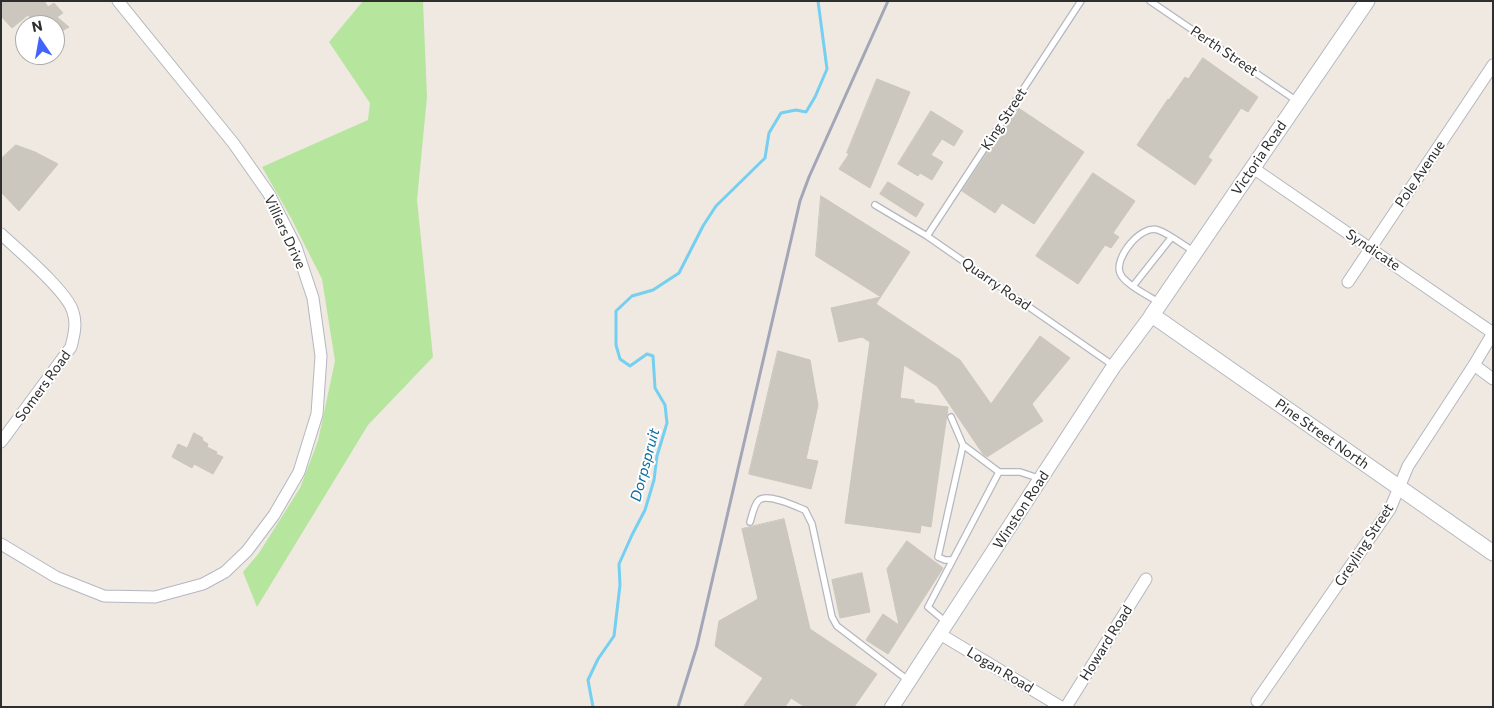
<!DOCTYPE html>
<style>
body{margin:0}
#map{position:relative;width:1494px;height:708px;overflow:hidden;background:#efe9e1;font-family:Commissioner,sans-serif}
canvas{display:block}
.frame{position:absolute;inset:0;border:2px solid #2e2e2e;pointer-events:none}
.north{position:absolute;left:15px;top:15px;width:50px;height:50px;box-sizing:border-box;background:#fff;border:1px solid #ababab;border-radius:50%;rotate:348deg;font-size:14px;font-weight:700;line-height:20px;text-align:center;color:#2e2e2e}
.north::after{content:'';display:block;margin:auto;width:18px;height:22px;background:#4264fb;clip-path:polygon(50% 0,100% 100%,50% 72%,0 100%)}
</style>
<div id="map">
<canvas width="1494" height="708"></canvas>
<div class="frame"></div>
<div class="north">N</div>
</div>
<script>
const g = document.querySelector('canvas').getContext('2d');
g.lineJoin = 'round';
function paint(path, color) { g.fillStyle = color; g.fill(path, 'evenodd'); }
function trace(path, color, width, dash) { g.strokeStyle = color; g.lineWidth = width; g.lineCap = dash ? 'butt' : 'round'; g.setLineDash(dash || []); g.stroke(path); }
function label(font, color, halo, rows, align = 'center') {
  g.font = font + ' Commissioner,sans-serif'; g.lineWidth = 4; g.setLineDash([]); g.textBaseline = 'middle'; g.strokeStyle = halo; g.fillStyle = color; for (const [text, x, y, turn = 0] of rows) {
    g.save(); g.translate(x, y); g.rotate((+turn || 0) * Math.PI / 180); g.textAlign = isNaN(turn) ? turn : align; if (halo) g.strokeText(text, 0, 0); g.fillText(text, 0, 0); g.restore();
  }
}
const green = new Path2D(`
 M363,1H423L427,97L417,200L433,357L368,425L257,607L243,572L259,553L300,488L318,441L335,361L322,279L291,218L262,167L368,120L370,103L329,42Z`);
const stream = new Path2D(`
 M593,707L588,680L598,659L614,636L620,585L619,564L632,535L645,510L654,480L657,456L667,423L665,405L655,388L653,356L647,354L630,366L620,359L616,345V311L632,296L653,290L679,273L703,226L716,206L765,158L769,133L781,113L796,110L806,112L815,97L827,69L818,1`);
const building = new Path2D(`
 M1,1H44L48,7L54,3L63,13L57,17L69,27L60,32L55,27V25H36L28,15L12,28L1,16Z
 M1203,58L1258,97L1248,112L1241,108L1208,157L1212,160L1195,185L1137,145L1168,99L1169,100L1185,77L1188,79Z
 M877,79L910,92L870,188L839,169L849,154L847,153Z
 M1017,107L1084,152L1034,224L1002,203L995,213L962,191Z
 M931,111L963,131L954,146L942,139L931,155L943,162L932,180L920,173L918,176L898,164Z
 M16,145L35,152L58,164L19,211L1,192V159Z
 M1093,173L1135,201L1113,233L1119,237L1111,248L1105,245L1078,284L1036,256Z
 M888,182L924,204L916,217L880,194Z
 M821,196L910,252L876,304L960,360L991,404L1040,336L1070,358L1032,404L1043,421L987,457L983,454L937,386L904,365L900,398L914,400V403L948,407L931,527L921,525L920,533L845,523L870,342L862,337L839,342L831,308L881,297L816,256Z
 M778,351L810,360L818,405L806,459L818,461L811,489L749,474Z
 M194,433L203,438L202,440L208,444L207,447L217,452L216,454L223,457L213,474L194,464L192,468L172,457L178,444L187,448Z
 M784,519L810,629L877,674L854,707H805L791,698L785,707H743L763,678L715,646L719,621L758,599L742,529Z
 M907,541L943,568L888,654L866,640L883,614L899,625L887,569Z
 M862,573L870,612L840,618L832,580Z`);
const service = new Path2D(`
 M1150,1L1297,101
 M875,205L927,236L1114,366
 M927,236L1081,1
 M1133,286L1171,238
 M1160,303C1149,296 1124,284 1120,273C1114,258 1141,224 1158,230C1170,234 1184,246 1195,252
 M951,417L963,445L999,472H1020L1041,479
 M750,522C752,516 754,504 759,500C768,493 795,506 805,510L812,524L832,617L837,626L909,681
 M952,560H945L938,557L963,445
 M947,623L928,607L999,472`);
const minor = new Path2D(`
 M1253,168L1493,333
 M1,234C18,250 68,292 73,312C77,324 74,335 71,347L1,442
 M1348,282L1493,65
 M1474,365L1493,379
 M1,544L56,577L104,596L155,597L203,584L225,572L247,551L274,515L299,472L317,414L321,356L313,298L296,247L269,194L234,144L118,1
 M940,634L1061,707
 M1257,701L1390,509L1408,466L1474,365L1493,333
 M1066,707L1146,579`);
const tertiary = new Path2D(`
 M892,707L1114,366L1152,315`);
const secondary = new Path2D(`
 M1367,1L1152,315L1493,553`);
const rail = new Path2D(`
 M678,707L697,646L800,201L809,177L888,1`);
const streetNames = [
 ["Perth Street",1224,51,34],
 ["King Street",1004,119,-57],
 ["Victoria Road",1259,158,-56],
 ["Pole Avenue",1420,174,-56],
 ["Villiers Drive",285,232,65],
 ["Syndicate",1373,250,34],
 ["Quarry Road",996,284,35],
 ["Somers Road",43,386,-54],
 ["Pine Street North",1322,434,35],
 ["Winston Road",1021,510,-57],
 ["Greyling Street",1364,545,-57],
 ["Howard Road",1106,643,-58],
 ["Logan Road",1000,670,31]
];
const waterNames = [
 ["Dorpspruit",645,465,-75]
];
paint(green, '#b6e59e');
trace(stream, '#75cff0', 3);
paint(building, '#cbc7bf');
trace(building, '#cbc5ba', 1);
trace(service, '#b4b7c1', 8);
trace(minor, '#b4b7c1', 13);
trace(tertiary, '#b4b7c1', 16);
trace(secondary, '#b4b7c1', 17);
trace(service, '#fff', 5.5);
trace(minor, '#fff', 11);
trace(tertiary, '#fff', 14);
trace(secondary, '#fff', 15);
trace(rail, '#a3a6b8', 3);
label('14px', '#2e2e2e', '#fff', streetNames);
label('italic 15px', '#0d6fa3', '#fff', waterNames);
</script>
